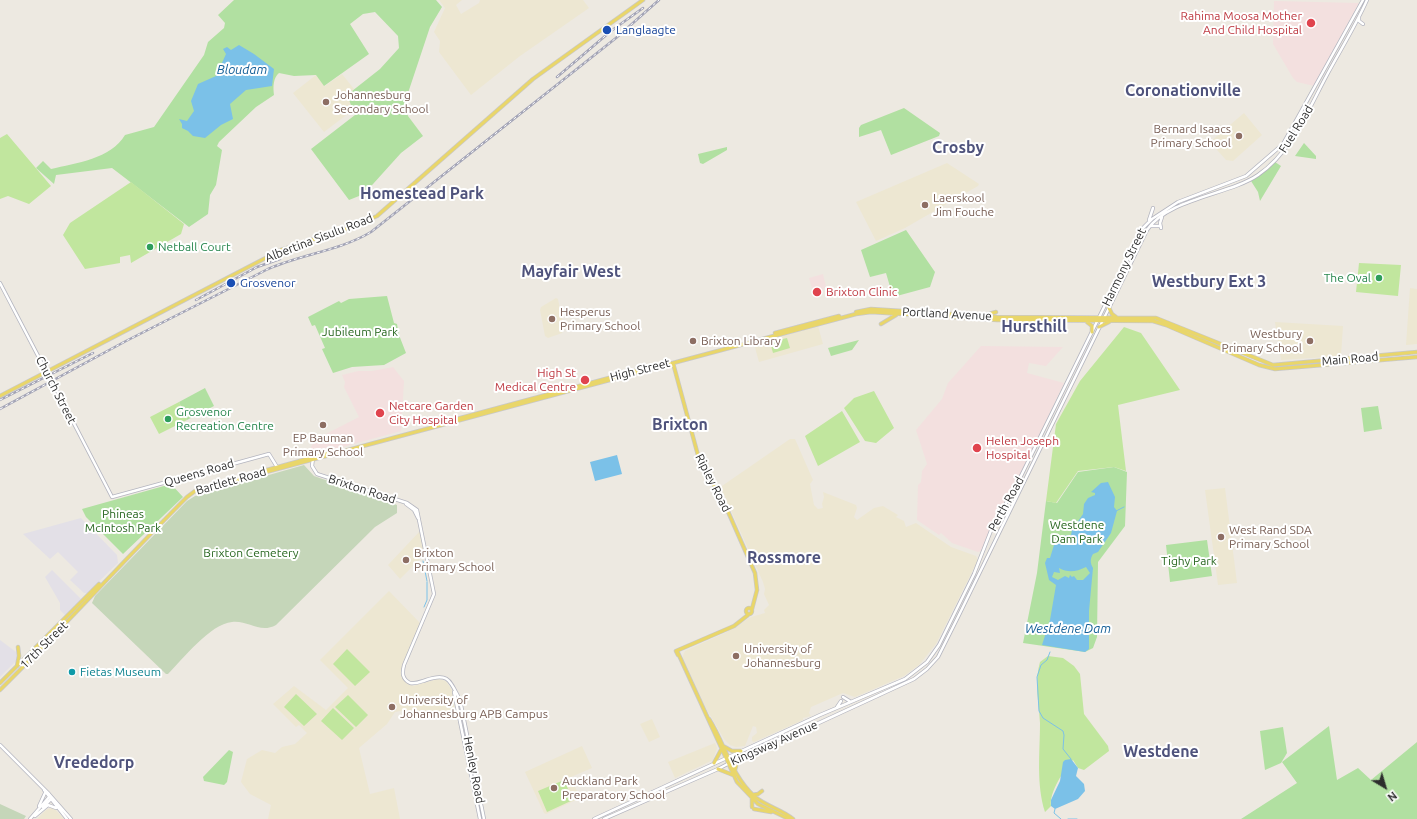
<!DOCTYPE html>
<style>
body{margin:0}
#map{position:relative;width:1417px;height:819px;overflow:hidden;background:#ede9e1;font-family:Ubuntu,sans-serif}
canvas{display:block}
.north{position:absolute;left:1365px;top:767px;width:40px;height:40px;-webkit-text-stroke:3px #fff;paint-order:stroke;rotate:142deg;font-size:11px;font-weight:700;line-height:16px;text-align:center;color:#2d2d2d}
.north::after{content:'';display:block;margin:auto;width:14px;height:18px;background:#2d2d2d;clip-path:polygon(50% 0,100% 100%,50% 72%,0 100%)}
</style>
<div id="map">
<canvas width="1417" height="819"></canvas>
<div class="north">N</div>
</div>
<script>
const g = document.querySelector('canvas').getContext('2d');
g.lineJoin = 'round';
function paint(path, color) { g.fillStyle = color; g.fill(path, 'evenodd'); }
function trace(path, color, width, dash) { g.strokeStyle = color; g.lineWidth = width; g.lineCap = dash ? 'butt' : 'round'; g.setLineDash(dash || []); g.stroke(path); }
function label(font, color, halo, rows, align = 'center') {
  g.font = font + ' Ubuntu,sans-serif'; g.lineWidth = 4; g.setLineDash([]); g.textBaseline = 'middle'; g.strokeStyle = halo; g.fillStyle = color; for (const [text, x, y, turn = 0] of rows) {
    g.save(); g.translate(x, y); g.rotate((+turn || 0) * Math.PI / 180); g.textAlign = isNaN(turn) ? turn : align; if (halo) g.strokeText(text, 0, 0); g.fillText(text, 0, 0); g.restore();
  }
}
const industrial = new Path2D(`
 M81,518L117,555L118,563L87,593H84L70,580L78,572L58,552L50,559L23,534Z
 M52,570L81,599L65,615L60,610V603L45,577Z
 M0,640L16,652L17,657L16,661L0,677Z`);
const education = new Path2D(`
 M439,0H462L456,5L461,14L479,3L480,0H583L589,8L520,56L471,95L439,52L440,41L434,32L445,8Z
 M342,74L354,89L347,95L353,110L324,132L293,93L316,75L325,86Z
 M1244,113L1262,135L1233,161L1226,160L1210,142Z
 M947,163L979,184L978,186L905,228L876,241L856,202Z
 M1410,288L1417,289V344L1406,345Z
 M556,298L558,299L564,329L562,333L548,338L545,336L540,310L541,307Z
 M1275,322L1343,326L1341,356L1281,360Z
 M818,326L823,344L759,362L754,344Z
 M790,439H795L813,480L810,484L814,505L818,509L823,508L822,504L824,497L823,492L856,505L857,508L854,517L857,520L874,508L883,506L898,515L896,517L904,521L906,527L916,523L951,547L976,556L978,560L936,644L919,665L904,676L855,697L843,693L811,707L809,713L811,716L803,718V720L754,742L752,741V737L757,733L756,727L753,726L745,746L736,747L730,745L724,739L700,698L682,658L685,651L725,633L751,617L765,613L764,610L769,605L764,594L765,589L763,582L721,488L722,486Z
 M1225,488L1237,583L1218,585L1205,490Z
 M420,531L425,554L400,579L388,565Z
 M389,591L421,624L401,671L405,681L413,686L438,679L446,681L452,690L455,710L411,720L406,710L395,712L387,724L359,748L370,794L394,788L400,819H268L271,805L250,794L241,782L247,759L262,750L275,753L282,747L295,744L307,733L299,725L296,727L273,704L294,686L326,710L348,688L320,660Z
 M652,719L660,737L649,742L640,724Z
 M715,743L717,748L713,760L675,778L668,762Z
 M582,746L592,768L571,777L580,798L546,814L544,813L525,772Z
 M53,807L64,819H37L46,810Z`);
const medical = new Path2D(`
 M1274,1L1359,3L1314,86L1297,82L1293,78L1273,44Z
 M823,274L826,286L815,299L809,278Z
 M981,346L1063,347L1046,366L1029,363L1027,373L1064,383L1022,472L996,517L981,551L978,552L952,543L941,533L939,535L917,520L918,485L921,482L922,471L927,464L916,430L942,399L948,383Z
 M393,367L404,381L401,431L310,456L311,447L316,439L359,417L344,387L345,382L342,375L358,371H372Z`);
const green = new Path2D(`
 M234,0H436L442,7L430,27L405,102L408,116L423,136L401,153L364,194L349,200L311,149L355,115L347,95L380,69L399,48L398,36L375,12L363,14L350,24L369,54L324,86L316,75L294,76L279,73C273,78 273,87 274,95L256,107L219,142L217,146L222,150L216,185L210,195L208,214L189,227L112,168L56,175L54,184L36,168L43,161L51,169C76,163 111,159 125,135L154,127L204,55L208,42L224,28L225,23L218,15Z
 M904,108L940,133L939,136L891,155L881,130L859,137V128L861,125Z
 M1304,143L1316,156V159L1295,156Z
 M727,147V150L703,164L700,163L698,154Z
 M1275,162L1281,166L1260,201L1258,192L1251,181Z
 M906,230L935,272L930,287L893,297L886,273L870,277L861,250Z
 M387,296L394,323L397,324L399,335L406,353L384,365L352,367L333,373L322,349L325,348L315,325L312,326L308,317L339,301L341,303L349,299Z
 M859,340L852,350L831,356L828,348Z
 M205,388L214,406L187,420L179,402Z
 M1378,406L1382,429L1364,432L1361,408Z
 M1114,467L1127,472L1125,526L1098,562L1097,637L1093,648L1085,652L1023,643L1037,573L1046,501L1057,503L1078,472Z
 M171,484L183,497L123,554L86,517L82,509Z
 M1207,540L1212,576L1170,582L1166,545Z
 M1329,726L1337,780L1358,768L1371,780L1417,742V819H1241L1297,783L1282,762Z
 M1283,727L1287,753L1281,763L1265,770L1260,731Z
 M229,750L233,752L227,782L224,785L204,781L203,777Z`);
const cemetery = new Path2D(`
 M304,465L314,476L397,505V513L375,527L276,625C260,634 248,620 232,622C210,624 183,659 168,674H166L92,603L95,596L187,501L195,496Z
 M0,804L26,816L24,819H0Z`);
const pitch = new Path2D(`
 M7,134L51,186L29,204L8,196L0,199V138Z
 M131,182L184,224L181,234L131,263L130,255L120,257V263L85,269L63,235L70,223Z
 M1359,263L1401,265L1398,296L1356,292Z
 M1124,327L1141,333L1180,390L1118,405L1126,471L1114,467L1078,471L1056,503L1046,501L1056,424L1080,381Z
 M787,338L790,348L773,353L770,342Z
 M874,391L894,428L876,443L865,441L844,408L854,398Z
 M179,402L187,420L159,434L150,417Z
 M842,411L860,442L818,466L805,436Z
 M347,649L370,672L355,686L333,664Z
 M1048,656L1063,658L1074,666L1080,674L1084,714L1108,746L1109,751L1084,770L1078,768L1073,760C1064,770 1049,792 1051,806L1045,812C1036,784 1040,752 1040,723C1039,702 1034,682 1040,662Z
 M296,694L317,714L304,726L284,707Z
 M348,695L368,715L356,727L335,707Z
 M333,708L354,728L342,740L321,721Z
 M564,780L573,800L547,812L538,791Z`);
const water = new Path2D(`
 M239,45L254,54L274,69L272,86L246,90L230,104L233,119L221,125L205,138L193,136L188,131L182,128V124L179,119L187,121L194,111L191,101L198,84L216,76L226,54L223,49L227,47L231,50Z
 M617,455L622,474L595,481L590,462Z
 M1108,482L1115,497L1114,507L1117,511L1111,533L1098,552L1093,554C1090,559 1090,563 1093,568L1089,611V649L1085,652L1042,645L1050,620L1056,585L1049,580L1045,563L1047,558H1050L1054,545L1061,536L1071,535L1072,530L1083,514L1084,504L1088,498L1095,495V493L1091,492L1101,483ZM1086,567L1090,573L1083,580H1077L1074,576L1072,577L1070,575L1069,578L1065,576L1058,580L1052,577L1054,572L1060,573L1059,568C1068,573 1076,572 1086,567Z
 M1071,759L1078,768L1076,776L1084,784L1085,791L1078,799L1055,809L1051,806V800L1060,781L1063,762L1065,760Z`);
const stream = new Path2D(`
 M1116,511L1124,507
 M423,561L427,581
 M424,607L427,600V582
 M1050,652L1047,660L1041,665L1037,677L1039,711L1043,718L1063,731L1064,735L1063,749L1071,759
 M1055,809L1054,813L1061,819
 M1068,819H1077`);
const secondary = new Path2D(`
 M1359,17V21L1363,24
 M1149,220L1153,208
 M1151,226H1160
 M1161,228L1160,223L1162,217
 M0,283L47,373
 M53,383L112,497L269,454L277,467
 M313,458L312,466L317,474L407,503L417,510L434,594L404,665C402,673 402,679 410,683C416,684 420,682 426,680C449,672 450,681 460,700L484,819
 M406,504L414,510L418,518
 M454,692L480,819
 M843,697L851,702
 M837,707L841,701
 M0,745L49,794L71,819
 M44,790L67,819
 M39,806L45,793
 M43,807L51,799
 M35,816L48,805L56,808
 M30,819L49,797
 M594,819L820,715L905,679L927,662L939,645L974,574L992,528L1019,480L1143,228L1152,219L1178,202L1246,176L1283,144L1363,0
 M604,819L718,769L766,744L810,727L914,679L927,669L938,657L959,615L1147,230C1169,198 1229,195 1258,175C1292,152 1309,108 1328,73C1341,49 1356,25 1367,0`);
const primary = new Path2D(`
 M1109,308L1112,314L1116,317
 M856,312L871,309L997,317L1156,318L1273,365L1417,352
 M982,316L996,312
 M1087,322L1092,326V332
 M881,324L896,315
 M1099,327L1109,322
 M775,333L839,316
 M673,363L699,459L726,507L755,573L757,590L752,609
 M0,396L281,250L355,226L377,216L533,79L643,0
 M431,426L635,371
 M267,470L329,453
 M746 611a3 3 0 1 1 6 0a3 3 0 1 1-6 0Z
 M678,653L737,782L758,804L789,819
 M678,655L676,651L734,626L748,615
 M17,666L19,656L18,647
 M0,683L99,584
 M0,690C64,627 124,560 187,497L195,491L856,314L871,312L997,320L1153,321L1166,325L1259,365L1275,369L1417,357
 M709,719C725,744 731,775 754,796C765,806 781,809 793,819
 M723,746L732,751H741
 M714,763L721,750
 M718,769L733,775
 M735,770L737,762L741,758
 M752,795L758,794L762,791
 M752,799V807
 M754,809L771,812`);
const rail = new Path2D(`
 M557,77L611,31L643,8
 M196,300L257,267L280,259
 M0,400L93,353
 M0,409L126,341L268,269C302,254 339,251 371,232L616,38L659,0`);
const secondaryBridge = new Path2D(`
 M48,374L53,383`);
const markers = [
 [1311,23,5,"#e0444e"],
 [607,30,5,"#1a4fb4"],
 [326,102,4,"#8d6e63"],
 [1239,136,4,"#8d6e63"],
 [925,205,4,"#8d6e63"],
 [150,247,4,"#2e9e5b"],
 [1379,278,4,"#2e9e5b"],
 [231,283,5,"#1a4fb4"],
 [817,292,5,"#e0444e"],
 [552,319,4,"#8d6e63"],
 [693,341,4,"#8d6e63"],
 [1310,341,4,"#8d6e63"],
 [585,380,5,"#e0444e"],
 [380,413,5,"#e0444e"],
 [168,419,4,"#2e9e5b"],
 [323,425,4,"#8d6e63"],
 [977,448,5,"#e0444e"],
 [1221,537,4,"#8d6e63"],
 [406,560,4,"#8d6e63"],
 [736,656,4,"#8d6e63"],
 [72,672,4,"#0f9aa8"],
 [392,707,4,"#8d6e63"],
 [554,788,4,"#8d6e63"]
];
const healthNames = [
 ["Rahima Moosa Mother",1302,16,"right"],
 ["And Child Hospital",1302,30,"right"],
 ["Brixton Clinic",826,292],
 ["High St",576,373,"right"],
 ["Medical Centre",576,387,"right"],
 ["Netcare Garden",389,406],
 ["City Hospital",389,420],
 ["Helen Joseph",986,441],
 ["Hospital",986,455]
];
const transitNames = [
 ["Langlaagte",616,30],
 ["Grosvenor",240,283]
];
const educationNames = [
 ["Johannesburg",334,95],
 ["Secondary School",334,109],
 ["Bernard Isaacs",1231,129,"right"],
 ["Primary School",1231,143,"right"],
 ["Laerskool",933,198],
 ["Jim Fouche",933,212],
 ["Hesperus",560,312],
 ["Primary School",560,326],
 ["Westbury",1302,334,"right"],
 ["Primary School",1302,348,"right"],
 ["Brixton Library",701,341],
 ["EP Bauman",323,438,"center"],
 ["Primary School",323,452,"center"],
 ["West Rand SDA",1229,530],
 ["Primary School",1229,544],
 ["Brixton",414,553],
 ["Primary School",414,567],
 ["University of",744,649],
 ["Johannesburg",744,663],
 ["University of",400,700],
 ["Johannesburg APB Campus",400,714],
 ["Auckland Park",562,781],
 ["Preparatory School",562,795]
];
const streetNames = [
 ["Fuel Road",1296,129,-58],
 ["Albertina Sisulu Road",319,238,-21],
 ["Harmony Street",1124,267,-64],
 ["Portland Avenue",947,314,3],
 ["Main Road",1350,359,-5],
 ["High Street",640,370,-14],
 ["Church Street",56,390,63],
 ["Queens Road",199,473,-16],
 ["Bartlett Road",231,481,-16],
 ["Ripley Road",713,483,63],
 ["Brixton Road",362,489,18],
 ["Perth Road",1006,504,-61],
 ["17th Street",44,645,-45],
 ["Kingsway Avenue",774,743,-24],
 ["Henley Road",474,770,79]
];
const leisureNames = [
 ["Netball Court",158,247],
 ["The Oval",1371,278,"right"],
 ["Grosvenor",176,412],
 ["Recreation Centre",176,426]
];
const parkNames = [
 ["Jubileum Park",360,332],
 ["Phineas",123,514],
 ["McIntosh Park",123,528],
 ["Westdene",1077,525],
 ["Dam Park",1077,539],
 ["Brixton Cemetery",251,553],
 ["Tighy Park",1189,561]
];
const cultureNames = [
 ["Fietas Museum",80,672]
];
const waterNames = [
 ["Bloudam",242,70],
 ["Westdene Dam",1068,629]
];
const districtNames = [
 ["Coronationville",1183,91],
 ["Crosby",958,148],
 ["Homestead Park",422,194],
 ["Mayfair West",571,272],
 ["Westbury Ext 3",1209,282],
 ["Hursthill",1034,327],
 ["Brixton",680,425],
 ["Rossmore",784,558],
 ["Westdene",1161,752],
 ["Vrededorp",94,763]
];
paint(industrial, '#e3e0e7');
paint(education, '#ede7d2');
paint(medical, '#f3e0df');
paint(green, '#b1e0a1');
paint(cemetery, '#c5d6b9');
paint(pitch, '#c1e69e');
paint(water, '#7bc1e8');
trace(stream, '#7bc1e8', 1);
trace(secondary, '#b4b5bf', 4);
trace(primary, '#c8c8c8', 4.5);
trace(secondary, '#fff', 2.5);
trace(primary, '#e9d66a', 3);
trace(rail, '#a3a4b6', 2.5);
trace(rail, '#fff', 1, [3]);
trace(secondaryBridge, '#b4b5bf', 4, []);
trace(secondaryBridge, '#fff', 2.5);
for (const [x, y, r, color] of markers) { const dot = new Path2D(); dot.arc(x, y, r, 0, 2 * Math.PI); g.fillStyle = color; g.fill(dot); trace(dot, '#fff', 1.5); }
label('12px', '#be3a42', '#fff', healthNames, 'left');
label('12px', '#164399', '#fff', transitNames, 'left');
label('12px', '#785e54', '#fff', educationNames, 'left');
label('12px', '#2d2d2d', '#fff', streetNames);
label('12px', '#27864d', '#fff', leisureNames, 'left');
label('12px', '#286720', '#fff', parkNames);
label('12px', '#0d838f', '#fff', cultureNames, 'left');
label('italic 13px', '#166098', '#fff', waterNames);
label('bold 16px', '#4f537c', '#fff', districtNames);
</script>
